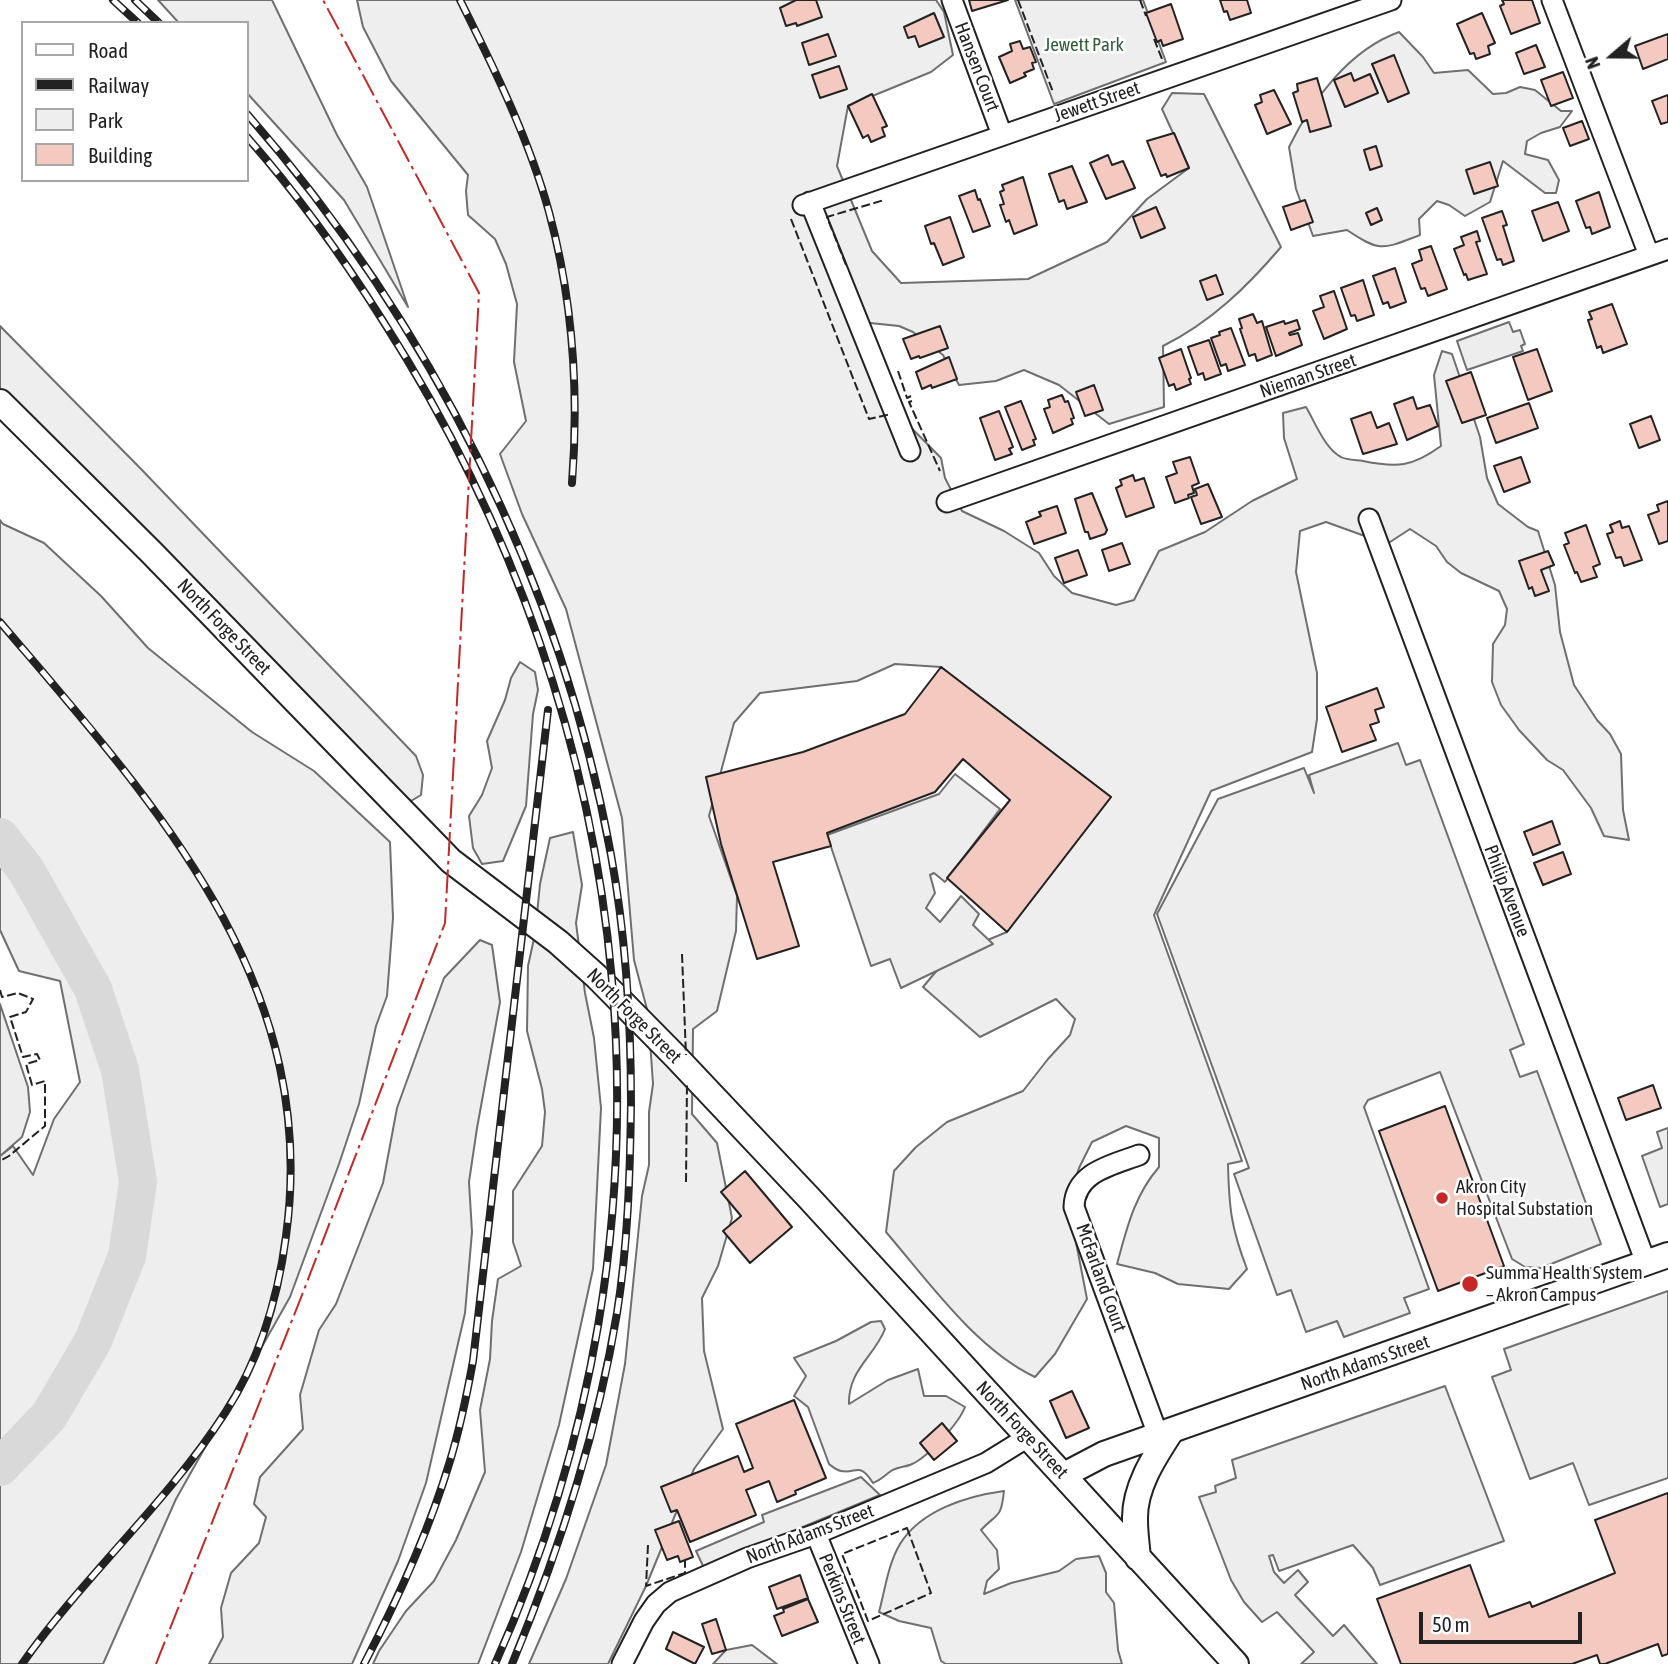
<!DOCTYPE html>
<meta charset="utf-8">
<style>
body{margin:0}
#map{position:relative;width:1668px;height:1664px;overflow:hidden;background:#fff;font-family:"Asap Condensed",sans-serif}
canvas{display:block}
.legend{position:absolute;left:21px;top:21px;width:228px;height:161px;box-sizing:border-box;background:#fff;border:2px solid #a7a7a7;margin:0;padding:9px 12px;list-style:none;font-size:21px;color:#222}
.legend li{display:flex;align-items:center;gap:14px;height:35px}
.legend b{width:35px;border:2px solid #a7a7a7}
.north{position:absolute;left:1577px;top:21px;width:70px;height:70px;-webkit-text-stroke:5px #fff;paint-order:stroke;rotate:250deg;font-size:19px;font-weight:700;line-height:28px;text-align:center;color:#222}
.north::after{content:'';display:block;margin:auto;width:24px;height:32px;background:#222;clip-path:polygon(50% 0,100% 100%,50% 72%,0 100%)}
.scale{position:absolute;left:1419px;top:1612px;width:163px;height:32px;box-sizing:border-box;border:4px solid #222;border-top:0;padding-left:9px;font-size:21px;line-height:24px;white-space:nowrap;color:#222;-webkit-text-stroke:5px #fff;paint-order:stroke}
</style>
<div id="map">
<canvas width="1668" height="1664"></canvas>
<ul class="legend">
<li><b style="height:9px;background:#fff"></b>Road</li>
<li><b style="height:9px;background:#222"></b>Railway</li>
<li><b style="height:19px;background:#eee"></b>Park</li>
<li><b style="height:19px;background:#f3c9c0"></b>Building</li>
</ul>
<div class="north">N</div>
<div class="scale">50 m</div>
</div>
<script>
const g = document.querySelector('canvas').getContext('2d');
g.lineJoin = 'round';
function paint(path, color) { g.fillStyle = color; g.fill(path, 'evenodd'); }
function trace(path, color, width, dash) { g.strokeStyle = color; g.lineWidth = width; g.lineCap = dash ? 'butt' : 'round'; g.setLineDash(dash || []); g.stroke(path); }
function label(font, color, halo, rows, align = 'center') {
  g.font = font + ' "Asap Condensed",sans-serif'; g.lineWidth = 5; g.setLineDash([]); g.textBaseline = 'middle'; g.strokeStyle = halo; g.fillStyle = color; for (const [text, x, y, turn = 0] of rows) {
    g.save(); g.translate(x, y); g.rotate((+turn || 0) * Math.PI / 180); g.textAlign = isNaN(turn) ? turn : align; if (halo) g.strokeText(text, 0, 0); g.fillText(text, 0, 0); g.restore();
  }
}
const green = new Path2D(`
 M158,0H272L337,135L367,187L408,307L344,200L247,93V23H179Z
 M357,0H936L944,12L953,55L931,72L848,106L837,166L872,251L901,283L1028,279L1107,242L1147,199L1189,168L1162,109L1172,93L1204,94L1281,247C1247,287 1211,322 1163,346L1164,407L1109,424L1059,385L1024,370L996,381L959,385L943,355L913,332L899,326L870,323L857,338L883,399L941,458L945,478L962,511L1004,531L1039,553L1054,576L1072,593L1116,605L1134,600L1159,551L1205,532L1252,501L1297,479L1284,438L1283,413L1306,407C1315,422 1325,449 1341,457C1346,460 1356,460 1363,461C1397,468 1412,467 1441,446L1434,375L1442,351L1452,354L1480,437L1487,478L1498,504L1528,527L1538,531L1555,585L1560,632L1574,685L1597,720L1610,734L1621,754L1623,810L1629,840L1604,836L1591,808L1563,770L1547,760L1519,730L1501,705L1492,682L1493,644L1505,625L1507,609L1499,591L1461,573L1447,562L1436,546L1410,529L1387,544L1326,522L1300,531L1296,572L1317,673V719L1312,752L1211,791L1154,915L1242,1161L1228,1164C1229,1207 1231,1228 1247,1269L1229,1289L1178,1284L1155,1273L1117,1264C1127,1228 1134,1196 1159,1167V1138L1126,1126L1092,1142L1079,1168L1068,1201L1087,1299L1055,1354L1035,1377C976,1349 928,1281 886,1232L894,1171L916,1147L947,1122L1023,1091L1048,1059L1070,1035L1075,1019L1056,999L980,1037L923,987L949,956L1007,932L1111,797L941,667L895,664L857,681L760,693L734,723L709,816L737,896L736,931L717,1011L693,1029L692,1114L717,1143L732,1218L718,1266L702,1298L704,1351L723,1429L694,1469L646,1586L608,1664H529L566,1579L606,1465L625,1364L642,1196L649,1165V1112L653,1084L648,1013L634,960L622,818L566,609L522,514L500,454L526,421L514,362L517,304L506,264L495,239L468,215L466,191L468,175L391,81L363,27Z
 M1015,0H1143L1166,62L1054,104Z
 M1399,32L1423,57L1434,73L1468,70L1493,94L1506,93L1520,87L1535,90L1561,111H1572L1560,127L1541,133L1527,141L1525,154L1548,160L1559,180L1556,193H1545L1503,161L1490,202L1465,216L1449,205L1437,201L1419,219L1420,235C1383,249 1381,253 1347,230L1313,236L1296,189L1289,147C1312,100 1349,50 1399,32Z
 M0,326L142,470L416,756L423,775L421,795L411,801L397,795L0,391Z
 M0,520L3,524L44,543L101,596L148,648L252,732L314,771L390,842L393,918L387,996L376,1026L359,1104L339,1164L290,1297L176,1499L103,1664H0V1156L13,1146L33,1175L54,1119L80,1082L60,981L19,971L0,930Z
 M520,662L535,672L538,690L533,714L526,806L503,861L482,864L473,848L469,816L482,795L492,768L487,741L505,700L511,678Z
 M573,832L582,885L576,923L585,993L594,1038L601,1108L593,1269L559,1425L521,1552L478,1664H373L379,1651L406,1611L434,1581L456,1540L485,1472L480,1410L490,1359L492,1321L498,1279L521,1266L513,1242V1191L542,1146L545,1112L542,1089L527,1031L528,966L535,934L540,884L550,838Z
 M480,940L492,945L500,1002L477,1128L469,1182L472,1232L465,1313L426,1483L398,1561L352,1664H209L223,1637L221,1608L231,1573L259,1543L266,1517L254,1504L260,1477L303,1429L300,1395L319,1330L336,1304L383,1183L397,1108L444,978Z
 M881,1321L885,1329C874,1357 848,1370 849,1404L888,1380L918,1369L924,1396H946L965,1407C959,1423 928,1457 912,1464C906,1467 897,1467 891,1471C884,1476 881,1480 873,1483C859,1461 857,1474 841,1471C836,1470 833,1467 829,1464L808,1407L794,1396L806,1376L794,1358L836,1341L871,1322Z
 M1004,1491C1001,1519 998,1512 981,1530L997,1550L999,1569L987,1581L984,1594L1011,1583L1059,1571L1076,1559L1099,1556L1106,1573V1592L1114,1603L1118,1650L1122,1664H946L941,1661L931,1628L899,1621L879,1612C885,1590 888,1564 900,1544C921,1510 967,1496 1004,1491Z
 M752,1645L777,1664H713L726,1650Z`);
const parking = new Path2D(`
 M1509,322L1513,332L1520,330L1525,344L1521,346L1523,351L1467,370L1457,341Z
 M1398,743L1406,765L1420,760L1524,1044L1510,1050L1520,1077L1537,1071L1601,1244L1541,1268L1525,1267L1512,1259L1440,1072L1368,1100L1364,1107L1429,1289L1404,1298L1410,1313L1344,1337L1337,1321L1306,1332L1291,1290L1277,1295L1234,1174L1249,1168L1157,914L1218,799L1304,768L1314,793L1309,775Z
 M955,774L1000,809L945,882L934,873L930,875L935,893L926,908L940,922L961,896L979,914L973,925L993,944L901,988L890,959L871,966L827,835L939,794Z
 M0,1004L28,1087L30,1112L22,1137L0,1156Z
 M1668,1128V1204L1660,1207L1642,1156L1662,1148L1657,1132Z
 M1668,1291V1478L1589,1505L1573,1463L1530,1479L1492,1377L1511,1370L1504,1349Z
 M1445,1386L1504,1541L1380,1585L1373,1568L1353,1545L1279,1571L1273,1555L1269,1556L1274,1572L1284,1583L1298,1570L1308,1582L1295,1595L1333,1636L1344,1625L1377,1664H1301L1314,1652L1277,1612L1262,1622L1244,1602L1231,1580L1199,1497L1216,1492L1215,1486L1236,1478L1232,1460Z
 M861,1477L880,1495L704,1568L696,1551L764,1522L762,1515Z`);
const river = new Path2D(`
 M0,837L26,870L93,989L120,1070L138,1182L127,1256L93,1341L49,1416L0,1467`);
const building = new Path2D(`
 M796,0H816L822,17L797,26L796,23L786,26L780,8Z
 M969,0H1008L972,11Z
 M1220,0H1247L1251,13L1230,20L1227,11L1224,12Z
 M1502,0H1532L1540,23L1511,34L1500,6L1504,4Z
 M1171,4L1183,39L1163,46L1161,40L1157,42L1146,13Z
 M934,13L944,37L919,47L915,36L908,38L904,27Z
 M1482,13L1495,43L1488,46L1490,54L1476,59L1474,53L1470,54L1457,24Z
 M828,34L836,56L809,65L802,43Z
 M1668,34V59L1643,69L1635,46Z
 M1020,41L1023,49L1030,47L1036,62L1032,63L1034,69L1024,73L1026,76L1010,83L999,57L1012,51L1010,44Z
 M1536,45L1545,67L1524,74L1516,53Z
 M1394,55L1409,93L1388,102L1372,64Z
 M839,66L847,89L820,98L812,75Z
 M1563,72L1573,98L1551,106L1541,80Z
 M1351,73L1354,81L1370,74L1378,93L1345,107L1334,80Z
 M1317,78L1331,126L1310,132L1307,120L1302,122L1293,93L1298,91L1297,84Z
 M1274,90L1291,124L1267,134L1255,105L1262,102L1260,95Z
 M872,94L887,126L882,128L885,136L871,142L868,135L863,138L848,106Z
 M1668,95V122L1661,124L1652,101Z
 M1582,121L1589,139L1570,146L1563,128Z
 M1174,133L1189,168L1167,177L1166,174L1161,176L1147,141Z
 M1376,146L1382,166L1370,170L1364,150Z
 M1108,155L1112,165L1123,161L1135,188L1106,199L1090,163Z
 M1490,162L1498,186L1474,194L1466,170Z
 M1072,166L1087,202L1067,209L1064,200L1059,202L1049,174Z
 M1023,177L1037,225L1014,234L1009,220L1006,222L1000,205L1004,204L1000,192L1004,190L1002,185Z
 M975,190L978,200L980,199L990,226L973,232L959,196Z
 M1599,192L1610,227L1592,234L1590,227L1586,228L1576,201Z
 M1305,200L1313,222L1291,230L1283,207Z
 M1558,202L1569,231L1543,241L1532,211Z
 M1156,207L1165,228L1141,238L1133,217Z
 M1377,208L1382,220L1371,225L1366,213Z
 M1502,211L1507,225L1503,226L1514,261L1503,265L1501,259L1497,260L1482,218Z
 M950,217L964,257L943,265L934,243L931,244L925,226Z
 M1477,231L1480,241L1476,242L1487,274L1468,280L1466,274L1464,275L1454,249L1464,245L1461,237Z
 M1431,246L1447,289L1428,296L1425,288L1421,289L1412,264L1422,260L1419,250Z
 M1395,268L1406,302L1390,308L1388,302L1383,304L1373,276Z
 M1216,275L1223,294L1207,300L1200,281Z
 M1363,280L1374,315L1357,321L1355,315L1351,316L1341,288Z
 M1334,291L1347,329L1324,339L1313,311L1324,307L1320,296Z
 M1612,304L1627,344L1603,353L1601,346L1597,348L1588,320L1592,319L1589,312Z
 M1253,314L1257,323L1262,321L1272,355L1257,361L1255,354L1249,356L1240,329L1242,328L1239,319Z
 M1297,320L1300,329L1289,333L1290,335L1298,333L1302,345L1276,356L1266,327L1284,321L1285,324Z
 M940,326L948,348L920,358L919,356L911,359L903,339Z
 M1231,328L1245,365L1228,371L1226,364L1221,366L1211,338L1220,335L1219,332Z
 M1209,340L1221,374L1205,380L1203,373L1198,375L1188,347Z
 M1181,349L1191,378L1189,379L1191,384L1176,390L1174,384L1169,386L1159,358Z
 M1537,349L1552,391L1528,400L1513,357Z
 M949,357L957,379L932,388L931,385L922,389L916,372Z
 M1471,372L1486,415L1462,423L1446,381Z
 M1094,385L1103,410L1085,416L1076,392Z
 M1062,395L1065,402L1068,401L1074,418L1071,419L1073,424L1053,433L1044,409L1050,407L1048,400Z
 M1413,397L1417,409L1430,405L1438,426L1407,440L1394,404Z
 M1021,401L1036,439L1033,440L1035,445L1022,450L1005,407Z
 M1529,403L1538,428L1496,443L1487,418Z
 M999,411L1013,447L1009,449L1012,454L995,460L980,418Z
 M1371,412L1377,428L1389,423L1397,444L1363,454L1351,419Z
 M1651,416L1660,440L1639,448L1630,424Z
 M1190,457L1199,483L1192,486L1194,493L1188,495L1189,498L1175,503L1166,477L1177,473L1173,462Z
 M1521,457L1530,482L1504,492L1494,466Z
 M1133,475L1135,481L1144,478L1154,507L1126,517L1116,488L1122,485L1120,480Z
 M1208,484L1222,517L1201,524L1191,497L1197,495L1195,489Z
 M1092,493L1107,530L1105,534L1090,539L1088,532H1085L1075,499Z
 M1668,501V541L1659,544L1648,515L1659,511L1657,505Z
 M1057,506L1066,533L1034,544L1026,522L1041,516L1039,512Z
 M1620,521L1622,528L1629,526L1642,560L1624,566L1621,557L1616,558L1607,534L1613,532L1610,525Z
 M1586,525L1600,564L1593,567L1597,577L1581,582L1577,572L1575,573L1564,545L1569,543L1565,533Z
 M1122,543L1130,564L1109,571L1102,550Z
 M1078,550L1087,575L1064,583L1055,558Z
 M1548,551L1554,565L1541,570L1549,591L1535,596L1532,587L1529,589L1519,561Z
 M941,667L1111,797L1007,932L947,878L1010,800L963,759L935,792L827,833L831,846L773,862L799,946L757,959L721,844L706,777L803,752L905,714Z
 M1377,688L1384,707L1375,710L1379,722L1370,725L1376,740L1342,752L1326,707Z
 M1552,821L1560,844L1533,855L1524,832Z
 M1563,852L1571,874L1543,885L1534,863Z
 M1653,1085L1661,1108L1626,1120L1618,1098Z
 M1445,1106L1504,1266L1438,1291L1379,1131Z
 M745,1171L792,1227L750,1263L723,1231L741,1216L721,1192Z
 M1072,1391L1089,1428L1066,1438L1050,1401Z
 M794,1400L826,1478L795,1491L796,1494L777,1502L769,1481L746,1490L756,1515L690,1542L677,1510L671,1512L661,1487L738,1456L744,1472L753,1468L736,1424Z
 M942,1423L957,1441L934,1460L920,1443Z
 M1668,1493V1654L1662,1656L1658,1644L1605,1664H1600L1597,1655L1572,1664H1401L1377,1599L1470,1565L1489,1617L1530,1602L1532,1607L1615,1573L1595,1520Z
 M679,1521L693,1557L680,1562L678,1556L667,1560L655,1530Z
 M800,1575L808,1598L777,1609L769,1587Z
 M808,1599L818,1622L782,1636L774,1616L784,1612L783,1609Z
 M716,1619L726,1650L712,1654L702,1624Z
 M673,1632L704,1647L695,1664L666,1649Z`);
const minor = new Path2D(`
 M952,0L1002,135
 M1552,0L1649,255
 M810,202L910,451
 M803,205L1391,0
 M947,502L1668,249
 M1369,519L1646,1263
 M1139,1155C1112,1165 1075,1172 1074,1207L1158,1435
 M816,1534L869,1664
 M622,1664L644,1621L656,1604L670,1592L747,1558L816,1534L986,1463L1028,1437`);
const tertiary = new Path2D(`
 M0,402L152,553L451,861L558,942L596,976L675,1056L810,1199L1236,1664
 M1064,1475L1104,1454L1668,1255
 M1138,1558C1137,1546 1135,1533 1135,1520C1134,1487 1155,1456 1172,1430`);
const rail = new Path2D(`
 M113,0L138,23
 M135,0L159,23
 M460,0C494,68 529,139 549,212C573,301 579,392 572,483
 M247,114C430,323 561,581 611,855C626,937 631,1021 631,1104C630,1174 628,1244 617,1313C597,1434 559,1551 512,1664
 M247,137C298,195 342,256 383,321C645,729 694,1220 495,1664
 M0,622C153,802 321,980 286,1236C278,1298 259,1361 225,1413C166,1504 84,1576 22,1664
 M364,1664C398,1599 429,1531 450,1461C460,1428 467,1394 473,1361L548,710`);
const fence = new Path2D(`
 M1018,0L1053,92
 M1140,0L1146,16
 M1154,39L1162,59
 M791,219L869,419L891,414
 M846,265L827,217L884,200
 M898,371L907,398L911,396
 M912,401L909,402L940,471
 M682,954L686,1055
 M0,990L2,997L18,993L33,999L26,1012L10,1017L23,1057L37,1054L40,1060L26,1064L32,1085L45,1081V1126L9,1156L0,1161
 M686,1182L687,1083
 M907,1528L931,1593L868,1621L842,1554Z
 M648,1545L646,1586L685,1573V1560`);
const power = new Path2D(`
 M156,1664L302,1295L445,923L479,293L323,0`);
const markers = [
 [1442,1198,7,"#c62828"],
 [1470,1284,9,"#c62828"]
];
const parkNames = [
 ["Jewett Park",1084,45]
];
const streetNames = [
 ["Hansen Court",977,67,69],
 ["Jewett Street",1097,102,-19],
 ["Nieman Street",1308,376,-19],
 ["North Forge Street",224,627,46],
 ["Philip Avenue",1507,891,69],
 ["North Forge Street",634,1016,45],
 ["McFarland Court",1101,1278,70],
 ["North Adams Street",1365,1363,-19],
 ["North Forge Street",1022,1430,47],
 ["North Adams Street",810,1534,-21],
 ["Perkins Street",842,1599,68]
];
const poiNames = [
 ["Akron City",1456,1187],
 ["Hospital Substation",1456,1209],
 ["Summa Health System",1486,1273],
 ["– Akron Campus",1486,1295]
];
paint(green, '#eee');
trace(green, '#6f6f6f', 2);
paint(parking, '#ededed');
trace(parking, '#6f6f6f', 2);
trace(river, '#d9d9d9', 38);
paint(building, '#f3c9c0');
trace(building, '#222', 2);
trace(minor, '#222', 23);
trace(tertiary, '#222', 28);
trace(minor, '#fff', 19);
trace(tertiary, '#fff', 24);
trace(rail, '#222', 8);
trace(rail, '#fff', 5, [16]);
trace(fence, '#222', 2, [9, 3.5]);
trace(power, '#c62828', 2, [24, 5, 3.5, 5]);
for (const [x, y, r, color] of markers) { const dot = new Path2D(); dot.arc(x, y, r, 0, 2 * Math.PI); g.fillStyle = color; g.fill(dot); trace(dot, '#fff', 2.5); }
label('19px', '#2f5e38', '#fff', parkNames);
label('19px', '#222', '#fff', streetNames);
label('19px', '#222', '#fff', poiNames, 'left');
</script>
